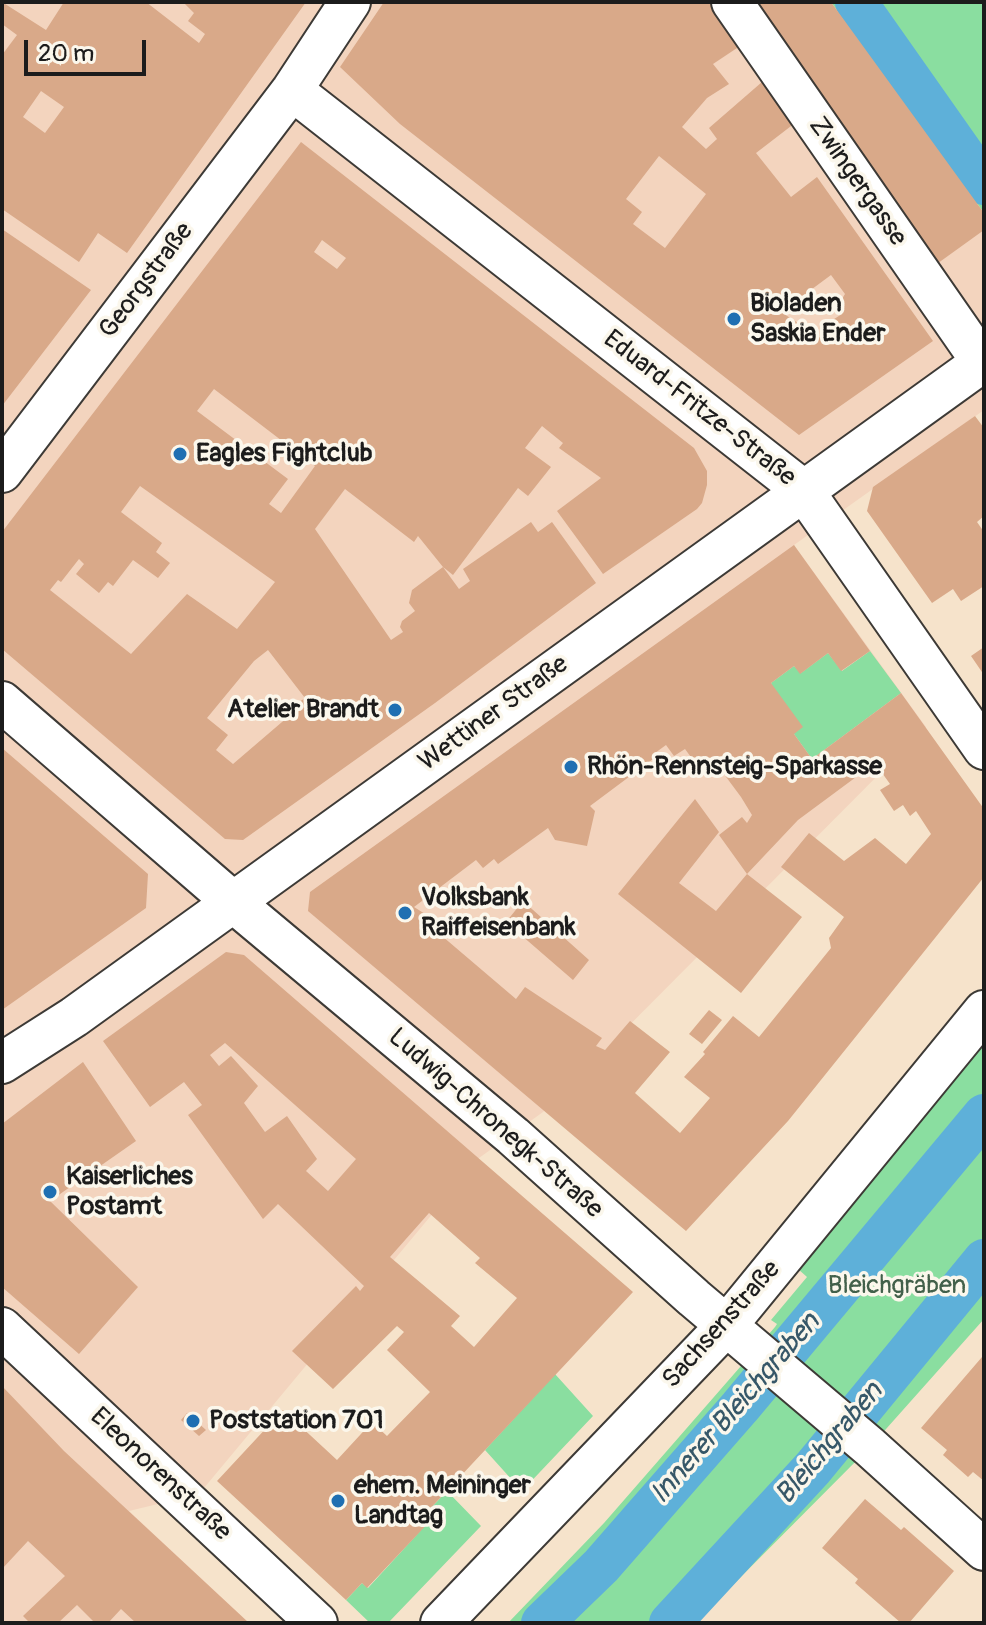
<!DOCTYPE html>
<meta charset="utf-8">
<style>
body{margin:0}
#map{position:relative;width:986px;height:1625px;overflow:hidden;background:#f6e3cb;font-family:Pangolin,sans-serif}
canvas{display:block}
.frame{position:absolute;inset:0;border:4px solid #1c1c1c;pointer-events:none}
.scale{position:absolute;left:24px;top:40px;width:122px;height:36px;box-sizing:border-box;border:4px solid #1c1c1c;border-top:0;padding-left:10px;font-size:24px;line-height:28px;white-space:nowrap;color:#1c1c1c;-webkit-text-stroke:6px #fbf7ec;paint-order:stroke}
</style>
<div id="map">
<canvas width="986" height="1625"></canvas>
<div class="frame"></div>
<div class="scale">20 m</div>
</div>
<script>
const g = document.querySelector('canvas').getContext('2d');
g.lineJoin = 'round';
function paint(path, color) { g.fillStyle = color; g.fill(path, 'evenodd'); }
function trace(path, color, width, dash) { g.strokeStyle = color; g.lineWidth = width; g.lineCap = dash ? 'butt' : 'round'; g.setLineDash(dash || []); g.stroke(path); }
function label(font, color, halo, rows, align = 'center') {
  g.font = font + ' Pangolin,sans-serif'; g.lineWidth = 7; g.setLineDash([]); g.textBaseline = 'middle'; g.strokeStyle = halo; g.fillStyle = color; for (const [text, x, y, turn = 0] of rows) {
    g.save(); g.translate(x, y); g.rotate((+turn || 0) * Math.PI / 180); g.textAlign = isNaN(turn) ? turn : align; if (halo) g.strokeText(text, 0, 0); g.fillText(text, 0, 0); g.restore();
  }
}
const built = new Path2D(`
 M2,2H831L984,213V410L794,545L926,727L543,1112L479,1158L199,1494L129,1511L249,1623H2Z`);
const green = new Path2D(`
 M831,2H984V213Z
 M870,651L901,693L812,759L794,734L771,683L794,666L801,673L828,653L842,671Z
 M984,1042V1319L870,1447L695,1623H508L604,1523L775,1327L777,1324L771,1320L807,1277L798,1269Z
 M555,1374L593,1416L522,1491L485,1450Z
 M447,1491L481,1526L388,1623H370L346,1600L362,1583L368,1588L433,1517L428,1511Z`);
const canal = new Path2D(`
 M856,2L984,184
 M542,1623L601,1566L740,1407L984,1115
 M670,1623L813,1468L984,1260`);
const building = new Path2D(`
 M2,2L46,30L64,2H146L199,43L205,34L188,21L194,13L183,2H306L127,253L98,233L79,262L2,209V55L17,35L2,24ZM41,91L64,107L45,133L23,117Z
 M384,2H713L743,44L713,64L729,84L707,98L682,127L706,149L717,139L709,128L762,82L795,123L756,153L791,197L817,177L933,341L799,435L400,124L340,67ZM659,156L706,194L665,248L633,224L642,212L626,199ZM831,275L845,294L839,304L842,314L820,328L823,335L812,342L797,331L798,323L781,312Z
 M745,2H831L984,213V230L934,266Z
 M301,142L694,448L707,471V485L702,503L697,509L603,574L557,511L601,478L559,448L563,443L542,426L525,448L551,467L528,496L518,488L453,575L443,567L418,536L414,542L345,489L315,529L391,640L403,632L400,627L402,621L415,611L409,603L412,590L443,567L459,589L470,581L463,569L531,522L538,532L552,522L596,583L435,703L243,840L225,839L2,649V532ZM322,240L346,258L337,269L314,252ZM214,389L315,466L281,513L269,504L288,479L197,411ZM140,486L275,582L237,629L187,594L131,654L50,590L58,580L61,582L79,559L84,564L76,574L99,593L108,582L113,586L133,560L158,578L170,563L156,552L162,543L121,512ZM268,650L305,698L286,711L289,716L233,764L216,750L228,735L207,718L254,661Z
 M2,229L91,290L2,406Z
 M975,416L984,428V516L977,522L984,532V586L961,601L953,589L932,603L867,511L873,487Z
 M794,545L870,651L841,671L828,653L800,674L794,666L771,683L803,727L794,734L812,759L901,693L984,809V877L788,1121L686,1231L308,911L310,892ZM666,745L674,756L685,749L699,768L712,758L741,797L752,815L747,823L742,817L719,835L747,874L798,820L875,763L890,784L880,790L894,811L903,805L910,816L916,811L931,834L906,864L875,838L844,861L809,833L781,867L844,917L829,938L831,948L759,1037L733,1016L703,1052L705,1054L684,1077L710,1098L680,1133L635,1093L670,1052L630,1021L605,1050L596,1046L602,1038L525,987L516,999L442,936L449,929L414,907L476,860L483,868L494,859L498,864L548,828L555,840L587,846L595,811L590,806L657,756L655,753Z
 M984,647V675L971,656Z
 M2,748L148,874L146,908L2,1010Z
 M695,799L719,832L679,883L716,911L747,874L802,917L741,993L618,894Z
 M523,901L589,960L573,980L506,922Z
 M226,952L244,955L633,1292L428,1511L434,1517L367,1588L362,1583L346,1600L217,1481L283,1410L337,1460L372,1422L387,1436L430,1392L387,1350L404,1332L397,1326L333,1389L292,1351L356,1286L360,1291L364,1286L278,1204L263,1219L188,1115L202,1105L184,1082L150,1107L103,1041ZM225,1043L356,1159L328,1191L306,1171L317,1159L287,1116L265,1132L244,1103L258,1086L231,1056L219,1066L210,1055ZM429,1213L480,1258L475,1263L517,1298L474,1347L451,1326L460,1316L390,1257Z
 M709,1010L722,1020L702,1044L689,1034Z
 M83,1062L136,1141L50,1201L138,1287L79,1354L2,1287V1124Z
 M982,1357L984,1359V1481L973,1472L968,1477L943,1455L947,1450L921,1428Z
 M2,1386L64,1451L249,1623H136L121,1609L108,1623H95L77,1605L58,1623H30L23,1616L65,1576L28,1541L2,1569Z
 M187,1413L206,1430L199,1436L181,1420Z
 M865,1499L901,1530L904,1527L954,1571L909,1623H901L855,1583L858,1579L822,1548Z`);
const minor = new Path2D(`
 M732,2L982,362
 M292,90L803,490L984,749
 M2,472L292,90L350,2
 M2,702L233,902L513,1136L694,1298L870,1447L984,1550
 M2,1063L74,1017L984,361
 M2,1328L317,1623
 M441,1623L727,1325L984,1011`);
const markers = [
 [734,319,8,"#1f6fb2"],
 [180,454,8,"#1f6fb2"],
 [395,710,8,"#1f6fb2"],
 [571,767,8,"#1f6fb2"],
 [405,913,8,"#1f6fb2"],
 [50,1192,8,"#1f6fb2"],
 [193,1421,8,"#1f6fb2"],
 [338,1501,8,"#1f6fb2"]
];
const streetNames = [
 ["Zwingergasse",857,182,55],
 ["Georgstraße",147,281,-53],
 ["Eduard-Fritze-Straße",699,409,38],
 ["Wettiner Straße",494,714,-36],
 ["Ludwig-Chronegk-Straße",495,1124,41],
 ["Sachsenstraße",722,1325,-48],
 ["Eleonorenstraße",160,1475,43]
];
const poiNames = [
 ["Bioladen",750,304],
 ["Saskia Ender",750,334],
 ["Eagles Fightclub",196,454],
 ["Atelier Brandt",379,710,"right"],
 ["Rhön-Rennsteig-Sparkasse",587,767],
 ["Volksbank",421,898],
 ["Raiffeisenbank",421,928],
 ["Kaiserliches",66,1177],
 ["Postamt",66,1207],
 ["Poststation 701",209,1421],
 ["ehem. Meininger",354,1486],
 ["Landtag",354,1516]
];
const parkNames = [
 ["Bleichgräben",897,1286]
];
const waterNames = [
 ["Innerer Bleichgraben",736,1409,-49],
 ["Bleichgraben",830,1444,-50]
];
paint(built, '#f3d4be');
paint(green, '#8adea0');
trace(canal, '#5eb0d9', 42);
paint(building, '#d9a989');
trace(minor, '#3d3a36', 44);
trace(minor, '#fff', 40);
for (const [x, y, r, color] of markers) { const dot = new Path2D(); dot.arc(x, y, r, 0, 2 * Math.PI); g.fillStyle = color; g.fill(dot); trace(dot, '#fbf7ec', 3); }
label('26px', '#1c1c1c', '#fbf7ec', streetNames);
label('bold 26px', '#1c1c1c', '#fbf7ec', poiNames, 'left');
label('26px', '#42604a', '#fbf7ec', parkNames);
label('italic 28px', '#365768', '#fbf7ec', waterNames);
</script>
